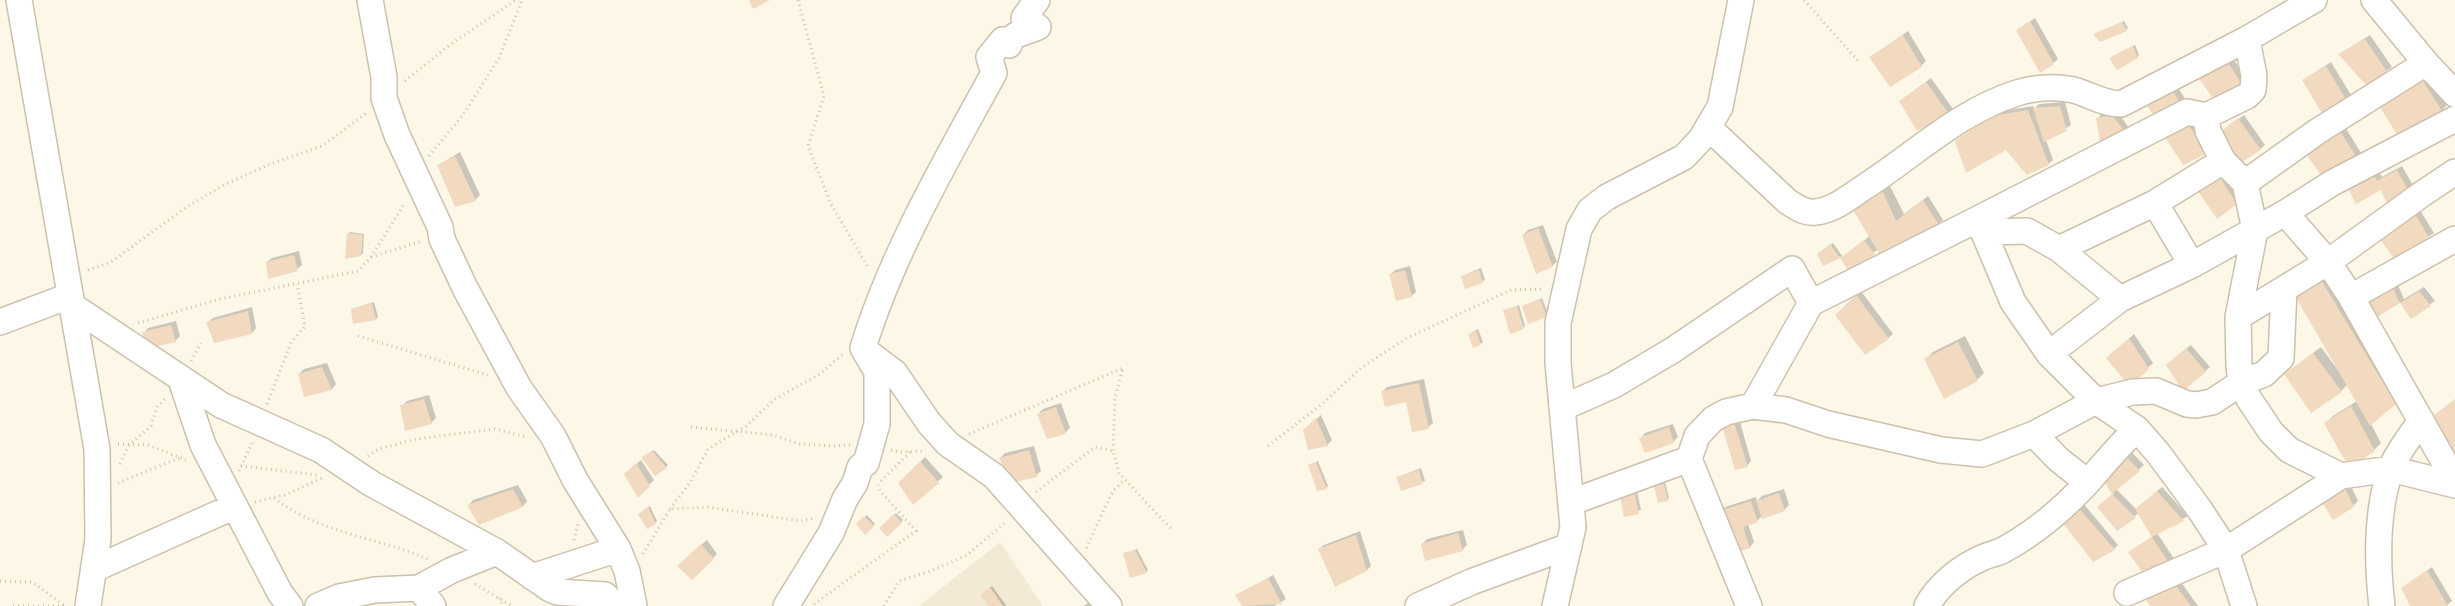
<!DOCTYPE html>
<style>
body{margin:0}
canvas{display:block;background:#fcf7e7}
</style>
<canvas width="2455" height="606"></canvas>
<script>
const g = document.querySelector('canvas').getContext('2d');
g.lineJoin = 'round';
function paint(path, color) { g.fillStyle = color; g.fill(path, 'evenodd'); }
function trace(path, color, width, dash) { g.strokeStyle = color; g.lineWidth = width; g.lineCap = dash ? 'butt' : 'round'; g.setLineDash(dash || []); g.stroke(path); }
const residential = new Path2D(`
 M1000,542L1043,606H919Z`);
const shadow = new Path2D(`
 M2035,18L2058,59L2053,63L2017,30Z
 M2124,21L2128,28L2126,30L2095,34Z
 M1908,31L1926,61L1921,66L1871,57Z
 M2370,35L2392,67L2367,84L2340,54Z
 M2135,45L2139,55L2137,57L2113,56Z
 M2228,51L2246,78L2241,83L2205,73Z
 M2331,62L2351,95L2346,100L2303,80Z
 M2428,70L2449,103L2442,110L2400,136L2378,103Z
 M1931,78L1953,109L1948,113L1900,101Z
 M2175,82L2185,99L2181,104L2145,100Z
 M2065,102L2071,125L2046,140L2053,160L2048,164L2007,149L1957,141L1997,112L2033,106L2034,109L2039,104Z
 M2117,111L2129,128L2125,132L2098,118L2102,114Z
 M2188,113L2211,147L2184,163Z
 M2244,115L2265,145L2260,149L2220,133Z
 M2342,122L2361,153L2356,157L2308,143Z
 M460,152L480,195L475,200L439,165Z
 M2374,162L2382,177L2402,166L2414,187L2409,192L2382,188L2356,203Z
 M2220,167L2241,199L2217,217Z
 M1889,184L1904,214L1928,196L1943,220L1938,224L1878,249L1850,271L1840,256L1824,265L1820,253L1833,243L1843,257L1870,236L1855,210Z
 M2415,202L2434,233L2395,259Z
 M1543,225L1557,262L1552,266L1523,235L1528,230Z
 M350,232L364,234L363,253L361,255L348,234Z
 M299,251L302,265L297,269L267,262L272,258Z
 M1410,266L1416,292L1411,296L1391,274L1395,270Z
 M2327,266L2405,394L2371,424L2381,443L2374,450L2326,423L2333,416L2357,401L2348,384L2341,391L2285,374L2321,347L2337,369L2338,368L2292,289Z
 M1481,268L1485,280L1466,288L1462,276Z
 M2394,276L2404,299L2424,287L2435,301L2411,317L2400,302L2377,316Z
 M1861,291L1893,334L1888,338L1836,315Z
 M1542,298L1548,314L1546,316L1523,306Z
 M374,302L378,317L376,319L352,309Z
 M1519,305L1525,326L1523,328L1505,311Z
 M252,307L256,328L252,333L208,322L213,318Z
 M176,321L180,336L175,341L144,333L148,328Z
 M1478,329L1483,342L1481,344L1469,334Z
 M2134,334L2153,363L2130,385L2112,354Z
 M1965,336L1984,373L1977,380L1926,359L1933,352Z
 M2191,345L2210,367L2184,389L2172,360Z
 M327,363L336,384L332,389L305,395L299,374L304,369Z
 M1424,379L1433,423L1428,427L1407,401L1383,391L1387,387Z
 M429,395L436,418L431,423L402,406L407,401Z
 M1061,403L1070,428L1065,433L1038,414L1043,409Z
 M1321,415L1332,440L1327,445L1304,430Z
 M1738,415L1751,461L1747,466L1722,423Z
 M1673,424L1678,437L1673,442L1641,438L1645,433Z
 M1034,446L1041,471L1036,475L1000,458L1005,453Z
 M2127,447L2144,465L2116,489L2136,509L2162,487L2188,516L2157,533L2175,560L2170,564L2130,552L2153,536L2139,513L2117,529L2103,503L2114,494L2105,479Z
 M654,450L668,465L666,467L643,457Z
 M925,457L943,477L913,503L899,483Z
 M641,460L654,480L638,496L625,474Z
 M1318,461L1328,486L1326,488L1309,465Z
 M1421,468L1425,481L1402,489L1398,477Z
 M1665,482L1669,498L1667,500L1656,486Z
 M2350,484L2358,501L2353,506L2325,504Z
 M518,485L527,501L523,506L479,523L469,505L473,500Z
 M1636,487L1641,510L1625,515Z
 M1784,489L1789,505L1784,510L1762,516L1757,521L1748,524L1754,542L1750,547L1734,552L1721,511L1725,507L1756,497L1757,501L1762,496Z
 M2082,502L2118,545L2114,549L2064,523Z
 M650,506L657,521L655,523L642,512Z
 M896,513L903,520L887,535L881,528Z
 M867,515L875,524L865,533L858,524Z
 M1463,530L1467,545L1462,550L1422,544L1427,539Z
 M1360,531L1371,566L1367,570L1319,549L1324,545Z
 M707,540L717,554L692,578L683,561Z
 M1137,549L1148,570L1146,572L1125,554Z
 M2432,567L2452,601L2446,606H2412L2402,588Z
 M1273,575L1286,599L1274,606H1243L1237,596Z
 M2176,575L2198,606H2152Z
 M992,586L1006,605L1005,606H990L984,593Z
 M1094,600L1097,606H1083Z`);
const building = new Path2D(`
 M749,0H770L753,9Z
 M2030,21L2054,64L2040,73L2016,30Z
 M2122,22L2127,31L2100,42L2093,34Z
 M1903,35L1922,67L1890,87L1869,57Z
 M2365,39L2388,73L2367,86L2338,54Z
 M2133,46L2138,58L2117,70L2109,58Z
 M2223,55L2242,84L2214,100L2198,77Z
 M2326,66L2347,101L2323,115L2302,80Z
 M2420,76L2442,111L2399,137L2377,103Z
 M1926,82L1949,114L1917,131L1899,101Z
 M2170,86L2181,105L2156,119L2143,100Z
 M2060,106L2067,131L2044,142L2033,108Z
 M2028,110L2049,165L2027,175L2006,150L1966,173L1955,141L1991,116Z
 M2112,115L2126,133L2100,141L2096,118Z
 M2183,117L2208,153L2183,165L2162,133Z
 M2238,118L2261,150L2237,165L2214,137Z
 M2337,126L2357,158L2320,174L2302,148Z
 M455,156L476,201L455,207L437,165Z
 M2369,166L2377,181L2397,170L2410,193L2388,206L2381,190L2356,204L2343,179Z
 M2215,170L2237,204L2217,219L2196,188Z
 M1882,190L1896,221L1923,200L1939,225L1879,253L1853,210Z
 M2410,205L2430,239L2395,260L2375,232Z
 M1538,228L1553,267L1536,274L1522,235Z
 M347,233L363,235L361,256L345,259Z
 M1864,240L1875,254L1850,273L1840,258Z
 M1830,244L1840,258L1823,266L1817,254Z
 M294,255L298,271L268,279L266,262Z
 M1405,270L1412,297L1396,301L1389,274Z
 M1479,270L1483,283L1465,289L1461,276Z
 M2318,275L2396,404L2370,426L2291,289Z
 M2389,280L2400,303L2419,291L2431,306L2411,319L2400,303L2377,317L2364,300Z
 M1856,295L1889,339L1865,355L1835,315Z
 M1540,299L1547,317L1528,324L1522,306Z
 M372,303L376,320L353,324L351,309Z
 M1517,306L1524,329L1510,334L1503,310Z
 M248,311L252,334L214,343L206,322Z
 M171,325L176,342L148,348L142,332Z
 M1476,331L1481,345L1473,348L1468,334Z
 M2129,338L2149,369L2130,387L2106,358Z
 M1958,342L1978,381L1944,399L1924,359Z
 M2186,348L2206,372L2183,391L2166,365Z
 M2313,353L2342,392L2311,413L2284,374Z
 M322,367L332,390L304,397L298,374Z
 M1419,383L1429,429L1412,432L1406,402L1385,407L1381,391Z
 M424,399L432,424L405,431L400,405Z
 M2455,399V457L2429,419Z
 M2351,406L2375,451L2349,468L2324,423Z
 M1056,407L1066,434L1047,439L1037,414Z
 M1316,418L1328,446L1308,450L1303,430Z
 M1733,419L1748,467L1735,470L1721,423Z
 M1669,427L1674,443L1645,453L1639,438Z
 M1029,450L1037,477L1011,483L999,458Z
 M652,451L667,468L655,476L641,457Z
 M2121,451L2140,471L2112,494L2103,479Z
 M920,461L939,483L913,505L898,483Z
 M1316,462L1327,489L1317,491L1308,465Z
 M636,463L650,486L638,498L624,474Z
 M1419,470L1423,484L1401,491L1396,477Z
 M1664,484L1668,501L1658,503L1654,486Z
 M2345,488L2354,507L2333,520L2323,504Z
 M513,489L523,507L479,525L467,505Z
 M1634,489L1639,514L1624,517L1619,491Z
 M2157,491L2184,521L2152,537L2135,509Z
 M1779,493L1785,511L1762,519L1756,501Z
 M2112,494L2136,518L2117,531L2097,507Z
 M1751,501L1758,522L1743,527L1750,548L1733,554L1719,511Z
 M2077,506L2115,550L2093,562L2063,523Z
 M648,507L656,524L647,529L638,514Z
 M894,514L902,523L887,537L879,528Z
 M864,516L874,526L865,535L856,524Z
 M1458,533L1463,551L1425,561L1421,544Z
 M1356,535L1367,571L1335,587L1318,549Z
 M2152,537L2171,566L2145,576L2128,552Z
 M701,544L714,559L692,580L677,566Z
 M1135,550L1147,573L1130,578L1123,553Z
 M2427,570L2448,606H2410L2401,588Z
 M1268,578L1282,604L1242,606L1235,595Z
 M2171,579L2191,606H2150L2144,597Z
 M990,587L1003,606H989L980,595Z`);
const path = new Path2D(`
 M798,0L824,96L808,146L831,204L869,269
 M1804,0L1859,62
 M405,81L451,44L516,0
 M429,156L463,115L499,58L522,0
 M371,257L422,241
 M88,270L111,262L188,206L224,185L270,164L322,146L368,112
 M138,323L220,299L358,271L371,257L405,203
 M358,336L488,375
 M191,361L201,343
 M267,404L291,343L305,326L297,284
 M691,427L773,435L800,444L834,446L850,445
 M969,434L1123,368L1115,398L1113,451
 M118,444L148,445L186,460
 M1268,446L1322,404L1361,368L1407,338L1511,290L1544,289
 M891,450L899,452L926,451
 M368,456L379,449L416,439L495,429L526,437
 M120,464L129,445L151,426L157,407L165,399
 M241,466L317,475
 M239,471L252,443
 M881,481L910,452
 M118,483L179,458
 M1036,492L1095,447L1113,451L1119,473L1171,529
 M274,498C319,533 376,537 428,559
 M255,502L285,495L324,477
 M670,509L691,481L708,449L746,426L775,399L820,374L844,353
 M574,540L578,524
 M1086,548L1113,491L1125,479
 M643,554L670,509L707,507L801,521L814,518
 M0,581L32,582L65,606
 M475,584L512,606
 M499,598L503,606
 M814,604L916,531L880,491L878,485
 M13,606H65
 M884,606L899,581L931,571L967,555L1007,521`);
const minor = new Path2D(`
 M19,0L97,449L98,539L88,606
 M370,0L384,77V98L397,135L440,227L442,239L465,288L519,388L553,436L575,480L618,549L627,571L634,606
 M2374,0L2426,63L2455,94
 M2247,39L2254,76L2253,90L2247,96L2206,116L2208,131L2223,161L2245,183L2255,230L2238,317L2239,366L2241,383L2249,399L2271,432L2289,450L2341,476L2391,469L2455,485
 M1708,127L1788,202C1797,207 1805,214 1816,212C1835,210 1850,196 1866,186C1915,154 1960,111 2017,93C2035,87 2059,86 2077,91C2092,96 2105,104 2121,104L2247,39L2314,0
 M2245,183L2318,131L2426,63
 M2285,213L2328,262L2351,297L2455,481
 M1978,219L2187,112L2206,116
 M1984,232L2027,231L2059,249L2120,299
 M2059,249L2155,203
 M2192,265L2155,203L2223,161
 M2351,297L2455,239
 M71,305L221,405L321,450L372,484L497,552L550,589L557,592L605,595L615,606
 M2238,317L2328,262L2422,194L2455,172
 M0,322L69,296
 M866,351L895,373L929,423L948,444L994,476L1109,606
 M2049,354L2120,299L2192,265L2285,213L2332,183L2455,119
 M181,380L203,445L280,593L290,606
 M1753,406L1811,303
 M1562,408L1614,385L1673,350L1792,269L1811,303L1978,219L2013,302L2049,354L2096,401L2137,429L2158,453L2200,510L2226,550L2244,606
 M2034,434L2058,459L2087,482
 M1689,459L1749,606
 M1572,502L1689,459L1697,436L1713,419L1726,412L1753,406L1786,410L1828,424L1941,450L1982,454L2034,434L2096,401L2133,392L2156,391L2187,404L2196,405L2212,402L2241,383L2264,374L2281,358L2284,289
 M94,569L235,506
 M532,577L618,549
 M419,588L433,606
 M2127,593L2226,550L2341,476
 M318,606L339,597L375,590L419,588L452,570L497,552
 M786,606L831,533L845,499L855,483L860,467L866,463L877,424V372L863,348C892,253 946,161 994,73L989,57L1003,40L1009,45L1010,40L1016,35L1038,27L1024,18L1037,0
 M1418,606L1471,582L1569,546
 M1555,606L1573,527L1558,363V323L1579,229L1590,210L1607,197L1684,157L1701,139L1720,107L1741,0
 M1927,606C1938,585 1962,566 1984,557C1991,554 1999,553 2005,549C2036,532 2064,508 2088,482C2104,464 2119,445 2137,429
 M2382,606C2377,565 2376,509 2391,469C2397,452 2411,436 2421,420`);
paint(residential, '#f3ead5');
paint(shadow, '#0003');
paint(building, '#f1dabf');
trace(minor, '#cdc0ad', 28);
trace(path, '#d6bea2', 3, [1, 4]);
trace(minor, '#fff', 25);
</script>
